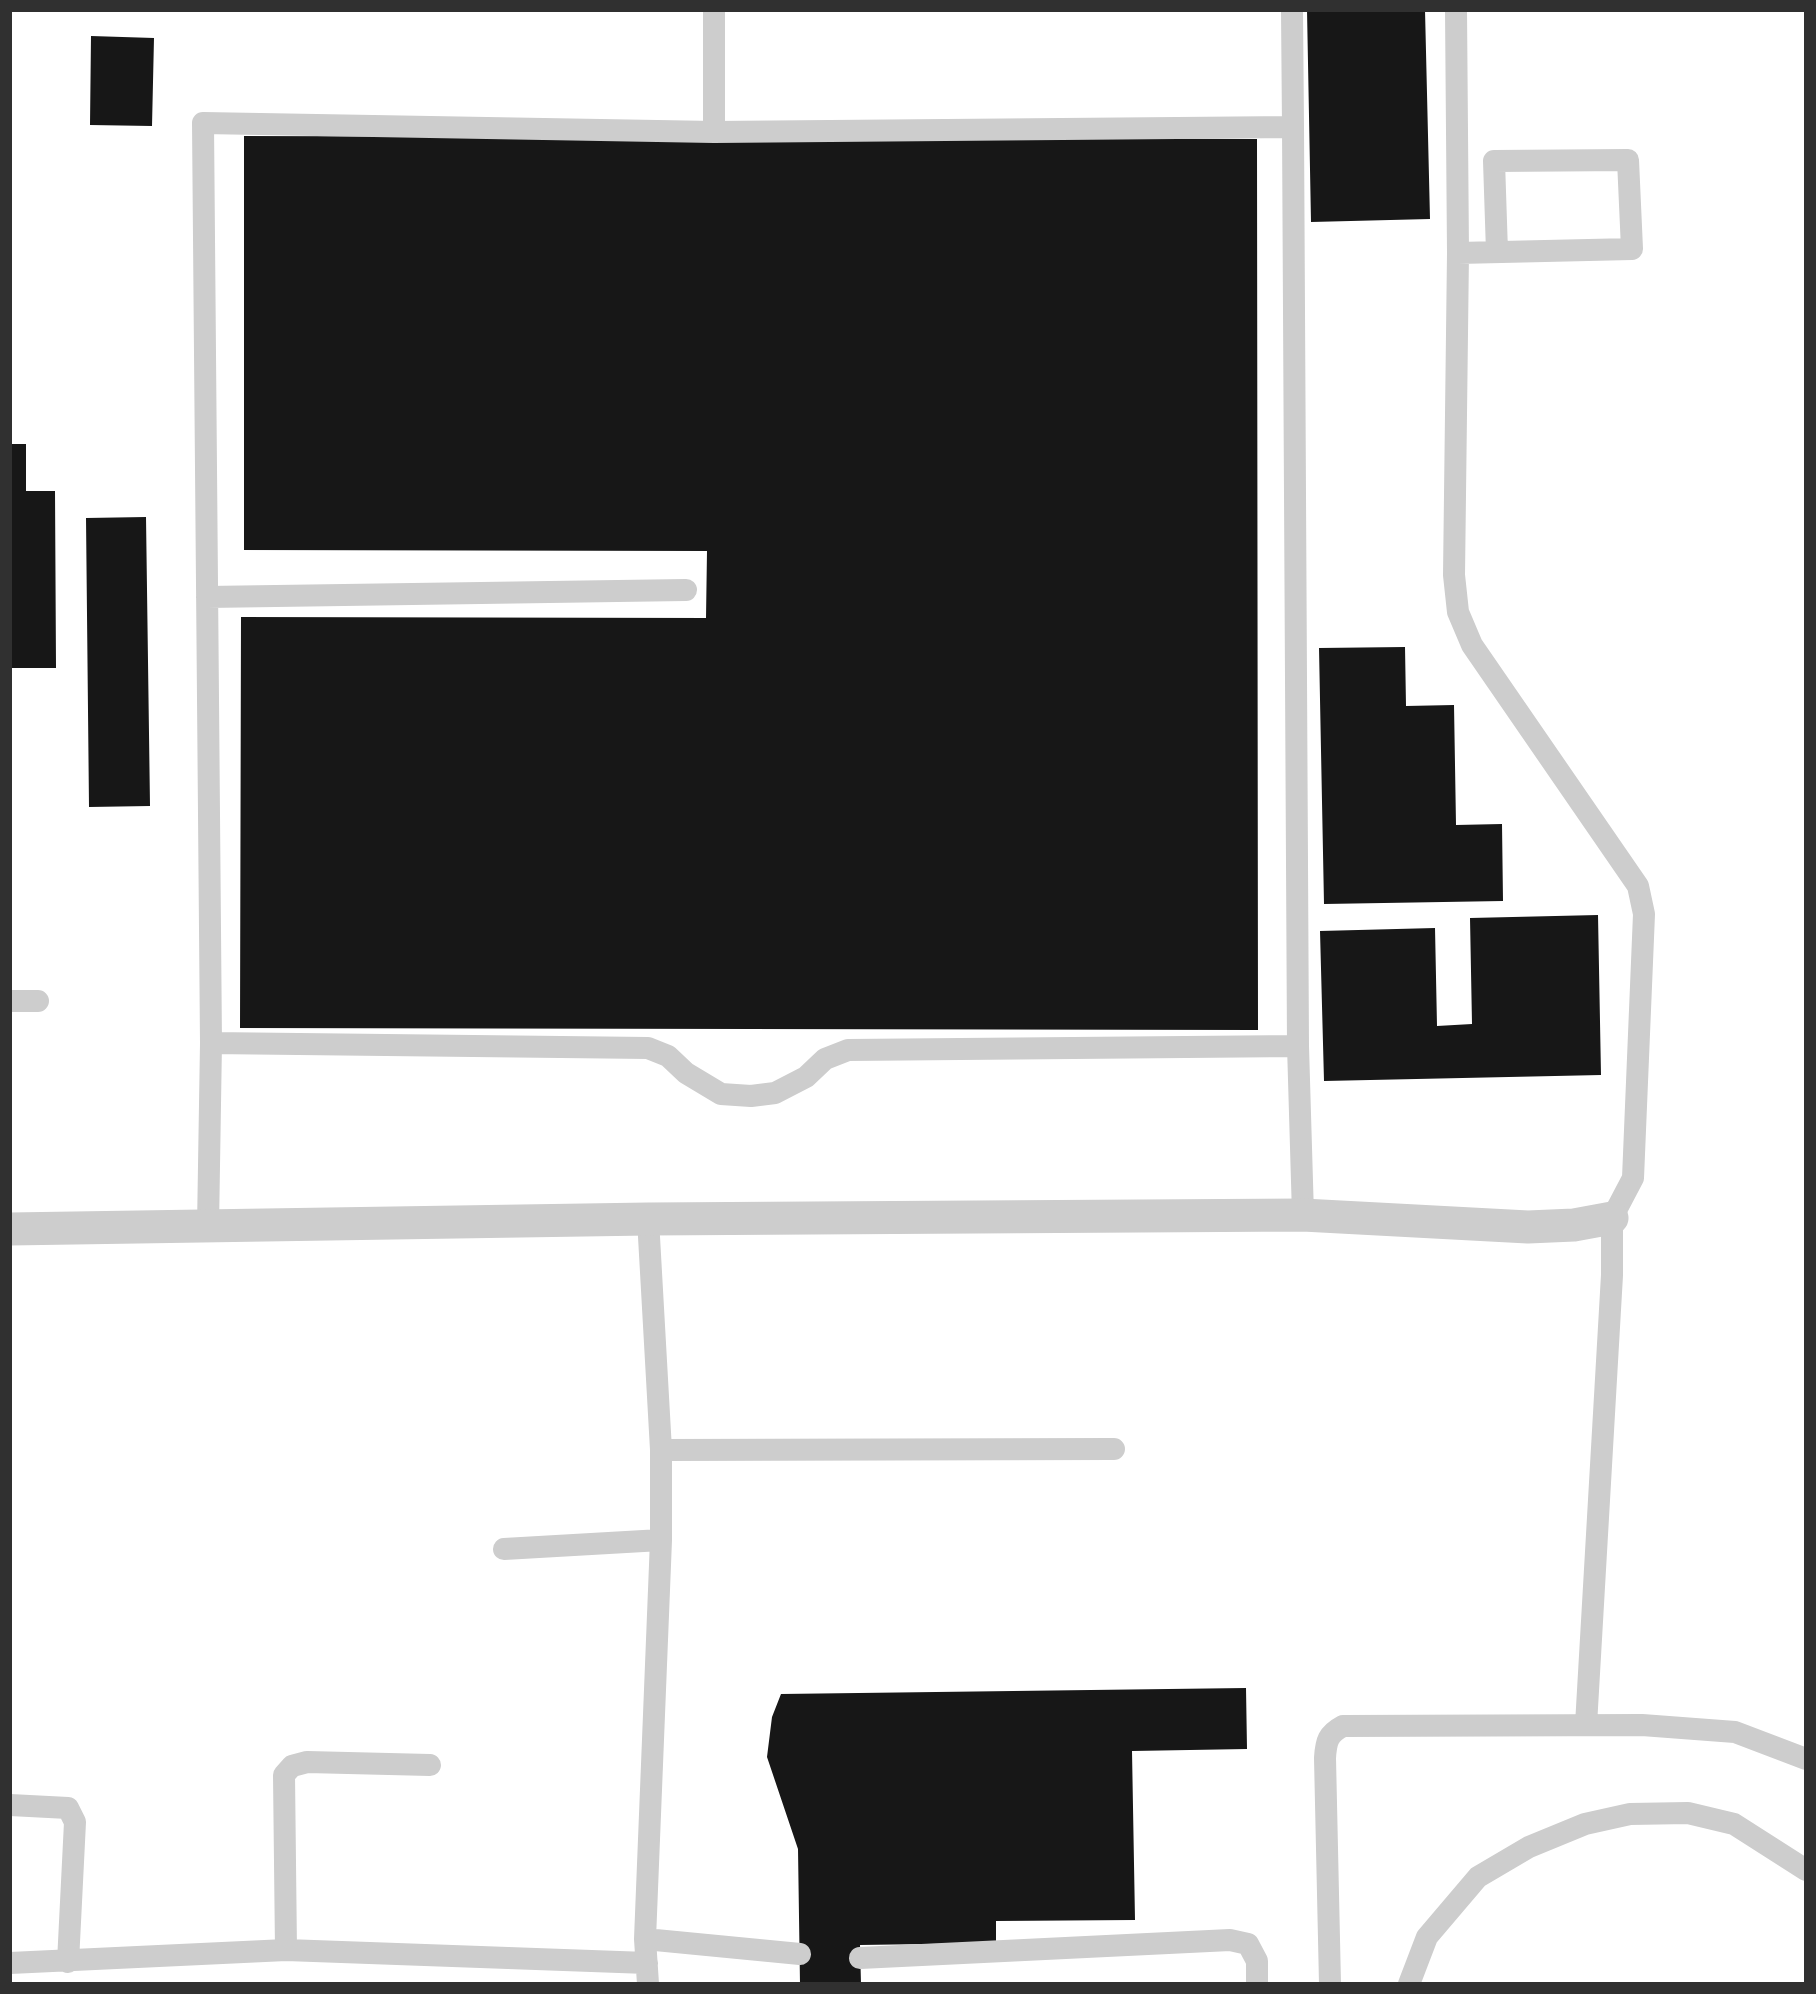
<!DOCTYPE html>
<style>
body{margin:0}
#map{position:relative;width:1816px;height:1994px;overflow:hidden;background:#fff;font-family:Commissioner,sans-serif}
canvas{display:block}
.frame{position:absolute;inset:0;border:12px solid #303030;pointer-events:none}
</style>
<div id="map">
<canvas width="1816" height="1994"></canvas>
<div class="frame"></div>
</div>
<script>
const g = document.querySelector('canvas').getContext('2d');
g.lineJoin = 'round';
function paint(path, color) { g.fillStyle = color; g.fill(path, 'evenodd'); }
function trace(path, color, width, dash) { g.strokeStyle = color; g.lineWidth = width; g.lineCap = dash ? 'butt' : 'round'; g.setLineDash(dash || []); g.stroke(path); }
const building = new Path2D(`
 M1307,10H1425L1430,219L1311,222Z
 M91,36L154,38L152,126L90,125Z
 M244,136L1257,139L1258,1030L240,1028L241,617L706,618L707,551L244,550Z
 M10,444H26V491H55L56,668H10Z
 M146,517L150,806L89,807L86,518Z
 M1405,647L1406,706L1454,705L1456,825L1502,824L1503,901L1324,904L1319,648Z
 M1598,915L1601,1075L1324,1081L1320,931L1435,928L1437,1026L1472,1024L1470,918Z
 M1246,1688L1247,1749L1132,1751L1135,1920L996,1921V1943L860,1945L861,1984H800L798,1849L767,1757L772,1717L781,1694Z`);
const service = new Path2D(`
 M714,10V132
 M1292,10L1293,127
 M1456,10L1458,253L1454,575L1458,612L1472,645L1638,886L1644,914L1633,1178L1612,1218V1275L1586,1725
 M1458,253L1632,249L1628,160L1494,161L1497,252
 M207,597L686,590
 M10,1001H38
 M211,1043L648,1048L668,1056L686,1073L721,1094L751,1096L775,1093L806,1077L825,1059L848,1050L1298,1046
 M208,1227L211,1043L203,123L714,132L1293,127L1298,1046L1303,1215
 M661,1450L1114,1449
 M504,1549L661,1540
 M10,1805L68,1808L75,1822L68,1962
 M645,1939L800,1954
 M286,1950L284,1775L292,1766L307,1762L430,1765
 M860,1958L1230,1940L1248,1944L1257,1961V1984
 M10,1963L286,1950L647,1963
 M648,1984L645,1939L661,1540V1450L648,1219
 M1330,1984L1325,1758C1326,1741 1328,1734 1343,1726L1642,1725L1735,1732L1806,1759
 M1409,1984L1427,1937L1478,1877L1529,1847L1585,1824L1630,1814L1688,1813L1734,1824L1806,1870`);
const minor = new Path2D(`
 M10,1229L648,1219L1303,1215L1528,1227L1574,1225L1612,1218`);
paint(building, '#171717');
trace(service, '#cdcdcd', 22);
trace(minor, '#cdcdcd', 33);
</script>
